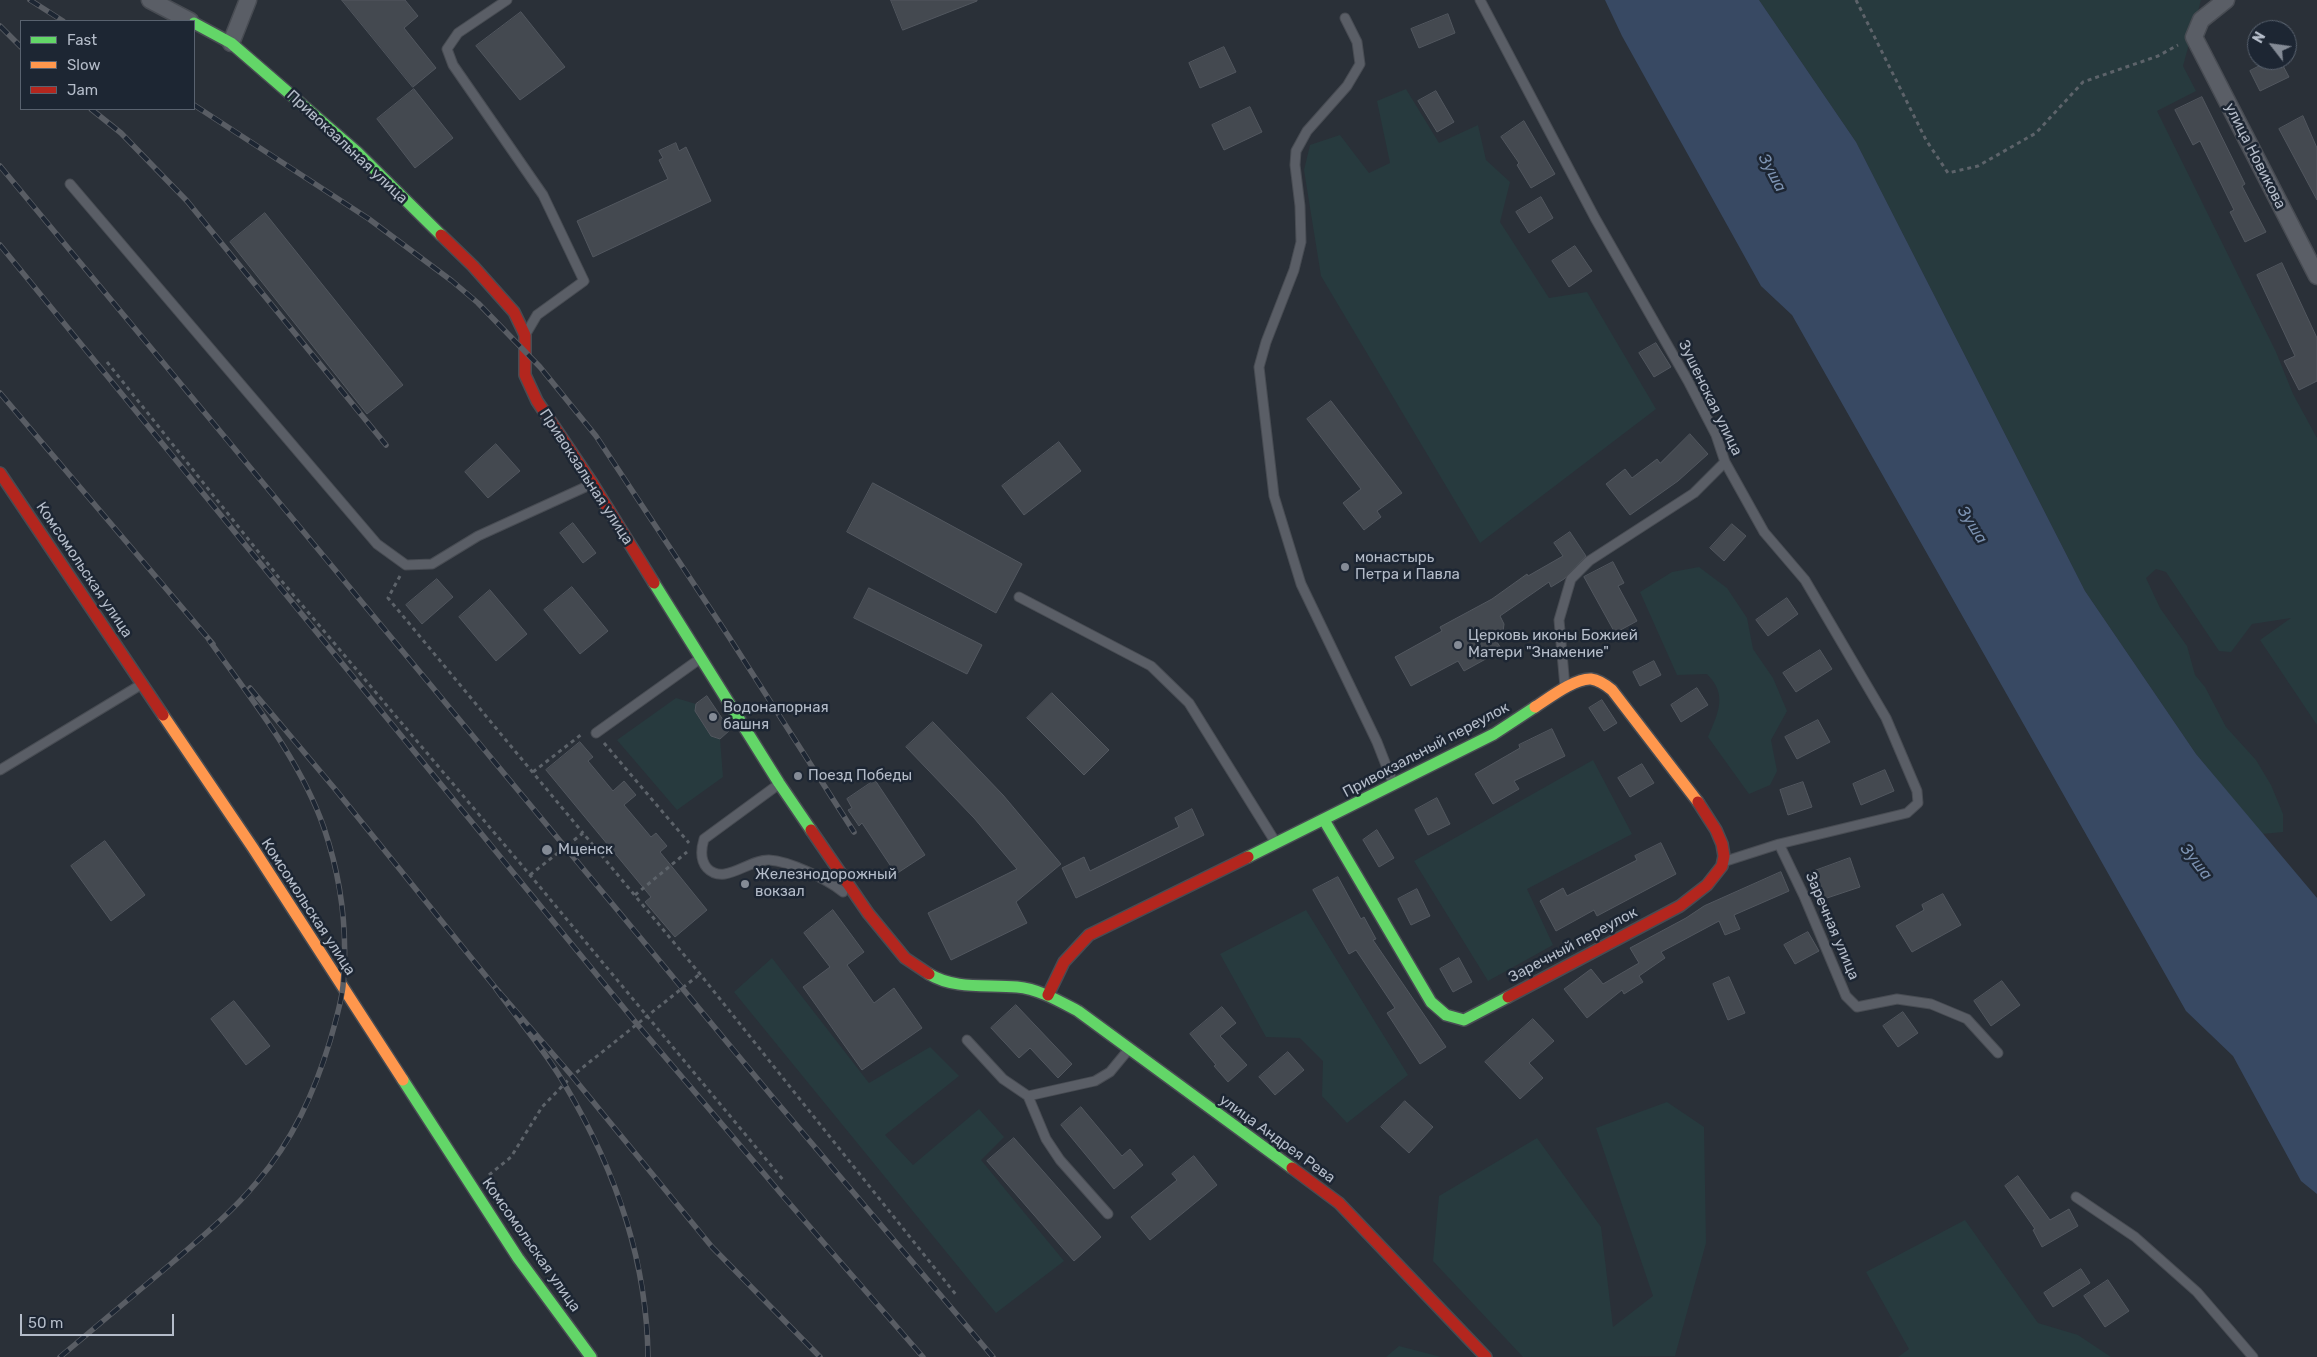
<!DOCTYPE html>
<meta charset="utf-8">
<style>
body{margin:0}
#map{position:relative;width:2317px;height:1357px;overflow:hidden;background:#2a3038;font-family:Rubik,sans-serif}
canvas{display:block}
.legend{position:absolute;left:20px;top:20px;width:175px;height:90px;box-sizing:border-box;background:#1d2633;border:1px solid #59626f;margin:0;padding:6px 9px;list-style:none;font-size:15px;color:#b4bcc9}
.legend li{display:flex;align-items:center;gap:10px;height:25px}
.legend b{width:25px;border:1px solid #59626f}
.north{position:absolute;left:2247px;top:20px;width:50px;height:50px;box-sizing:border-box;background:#1d2633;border:1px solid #59626f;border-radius:50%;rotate:300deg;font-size:14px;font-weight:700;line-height:20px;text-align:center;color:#b4bcc9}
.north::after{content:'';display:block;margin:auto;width:18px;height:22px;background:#848b96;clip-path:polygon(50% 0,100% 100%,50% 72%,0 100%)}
.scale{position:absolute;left:20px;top:1314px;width:154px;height:22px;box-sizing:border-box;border:2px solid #b4bcc9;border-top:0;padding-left:6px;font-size:15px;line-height:18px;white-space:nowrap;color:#b4bcc9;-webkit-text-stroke:4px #1d2633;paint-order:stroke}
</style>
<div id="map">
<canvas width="2317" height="1357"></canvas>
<ul class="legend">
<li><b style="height:6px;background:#63d668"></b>Fast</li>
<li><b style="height:6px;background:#ff974d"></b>Slow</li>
<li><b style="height:6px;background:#b3261e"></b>Jam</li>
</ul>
<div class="north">N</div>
<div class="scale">50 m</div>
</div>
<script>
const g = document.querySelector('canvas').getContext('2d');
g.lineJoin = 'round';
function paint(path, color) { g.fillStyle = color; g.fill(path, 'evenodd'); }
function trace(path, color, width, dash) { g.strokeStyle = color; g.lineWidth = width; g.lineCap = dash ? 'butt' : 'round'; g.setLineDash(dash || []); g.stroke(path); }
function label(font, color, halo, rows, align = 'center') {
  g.font = font + ' Rubik,sans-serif'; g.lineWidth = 5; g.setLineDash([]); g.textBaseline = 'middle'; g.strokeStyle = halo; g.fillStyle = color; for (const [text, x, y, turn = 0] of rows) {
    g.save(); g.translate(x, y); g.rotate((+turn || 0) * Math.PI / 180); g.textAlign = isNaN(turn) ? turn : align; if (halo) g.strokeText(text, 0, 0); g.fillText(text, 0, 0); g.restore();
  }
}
const green = new Path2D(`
 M1759,0H2201L2183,66L2196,91L2157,111L2276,352L2293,394L2317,438V725L2260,640L2291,618L2252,624L2231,652L2219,651L2166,572L2156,569L2146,578L2160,608L2187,646L2195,675L2205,687L2226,727L2256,760L2271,785L2283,814V832L2262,834L2196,754L2085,591L1856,142Z
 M1406,89L1439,143L1478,125L1486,160L1510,182L1500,222L1549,298L1587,292L1656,409L1480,543L1321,276L1304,170L1310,145L1340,135L1369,173L1390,163L1377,101Z
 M1699,567L1727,588L1747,618L1753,649L1773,678L1787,711L1771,740L1777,771L1770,785L1749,794L1708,737C1718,713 1728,695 1707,674L1677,675L1640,592L1672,572Z
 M676,698L696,704L695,712L711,736L720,739L723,777L677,810L617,740Z
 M1593,760L1632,834L1527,889L1553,945L1488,981L1414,861Z
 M1306,910L1408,1075L1347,1123L1322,1096L1323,1061L1300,1038L1266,1037L1220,954Z
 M772,958L869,1083L930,1047L959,1076L885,1135L913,1165L979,1109L1004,1137L981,1160L1064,1261L996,1313L734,992Z
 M1667,1102L1704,1127L1706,1243L1675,1356L1523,1357L1433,1261L1439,1196L1537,1138L1601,1227L1613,1327L1653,1296L1596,1128Z
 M1965,1220L2038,1323L2078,1335L2111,1357H1898L1909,1349L1866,1272Z
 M1399,1346L1441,1357H1386Z`);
const water = new Path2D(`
 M1605,0H1759L1856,142L2085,591L2196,754L2317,898V1194L2301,1181L2233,1056L2186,1011L1792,315L1761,286L1622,36Z`);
const building = new Path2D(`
 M342,0H405L418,16L404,28L436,68L413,87Z
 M891,0H977V1L903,30Z
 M521,12L565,67L520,100L476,46Z
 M1448,14L1455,33L1419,48L1411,29Z
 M1224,47L1236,72L1200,88L1189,63Z
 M2271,60H2280L2289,77L2260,91L2250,71Z
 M414,89L453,138L415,168L377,119Z
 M1436,91L1454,122L1437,132L1418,101Z
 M2202,97L2245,184L2242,186L2266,232L2245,242L2230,212L2234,210L2200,141L2193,145L2175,110Z
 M1250,107L1262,132L1224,150L1212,125Z
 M2303,116L2317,148V200L2279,129Z
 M1524,121L1555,174L1531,188L1517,165L1519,163L1501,137Z
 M676,143L679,151L686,147L711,201L593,257L577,221L668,179L659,160L663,158L659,151Z
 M1541,197L1553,218L1529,233L1516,212Z
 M265,213L403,385L367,414L230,242Z
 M1575,246L1592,271L1569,287L1552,261Z
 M2282,263L2317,338V381L2299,390L2284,361L2295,356L2257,275Z
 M1656,343L1671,367L1654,377L1639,353Z
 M1331,401L1402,493L1377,511L1381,517L1364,530L1343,503L1361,489L1307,419Z
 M1690,434L1708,454L1678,481L1630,515L1606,484L1625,469L1632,478L1657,459L1660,463Z
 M1059,442L1081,471L1024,515L1002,486Z
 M496,444L520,471L488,498L465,472Z
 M873,483L1022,564L996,613L847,532Z
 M573,523L596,553L583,563L560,533Z
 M1732,524L1746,536L1724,561L1710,548Z
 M1570,532L1586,556L1564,579L1551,587L1549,582L1500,616L1504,624L1503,632L1497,642L1502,650L1464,671L1458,661L1411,686L1395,657L1442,631L1440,627L1492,599L1527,574L1528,576L1563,556L1554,543Z
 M1613,562L1624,583L1618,586L1637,621L1615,633L1584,577Z
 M437,579L453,597L422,624L406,605Z
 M572,587L608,631L580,654L544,610Z
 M869,588L982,645L967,674L854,618Z
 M490,590L527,634L496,661L459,617Z
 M1787,598L1798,614L1768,636L1756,620Z
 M1820,650L1832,669L1796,692L1783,673Z
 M1654,661L1661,675L1640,686L1633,672Z
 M1697,688L1708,705L1681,722L1671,705Z
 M1052,693L1109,750L1084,775L1027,718Z
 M707,696L730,730L720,739L711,736L695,711L696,704Z
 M1602,700L1617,723L1604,731L1589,708Z
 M1818,720L1830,742L1797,759L1785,737Z
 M933,722L1003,795L1061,864L1016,902L1027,923L951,960L928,913L1017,869L974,818L906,747Z
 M1552,729L1565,756L1514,781L1519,789L1493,804L1475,774L1520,748L1519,745Z
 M580,742L593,757L588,761L613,791L624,781L636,795L624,805L651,837L656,833L667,846L660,852L707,910L675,937L645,902L651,897L546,770Z
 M1642,764L1654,783L1630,797L1618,778Z
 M1885,770L1894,791L1861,805L1853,784Z
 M875,780L925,855L896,874L862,823L859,826L848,810L852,808L847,799Z
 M1803,782L1812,807L1788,815L1780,790Z
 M1437,798L1450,824L1428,835L1415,810Z
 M1192,809L1204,835L1076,898L1062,868L1084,857L1090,871L1179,827L1175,818Z
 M1377,830L1394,858L1379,867L1363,840Z
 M105,841L145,895L111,921L71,866Z
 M1661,843L1676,874L1597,916L1594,910L1556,931L1540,901L1563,888L1567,896L1637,860L1635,856Z
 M1850,858L1860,887L1818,901L1809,873Z
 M1781,872L1789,891L1734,915L1740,929L1725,935L1719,921L1661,952L1665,958L1639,976L1643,982L1624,994L1622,990L1587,1018L1564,989L1591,969L1603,984L1639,963L1630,948L1686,918L1704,906Z
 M1338,877L1361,919L1364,917L1376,939L1373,940L1446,1047L1420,1064L1387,1013L1395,1008L1356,950L1349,954L1313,890Z
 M1417,889L1430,916L1411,925L1398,899Z
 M1943,894L1961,925L1912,952L1896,926L1924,910L1922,905Z
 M833,910L864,952L847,965L874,1003L894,988L922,1028L862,1070L803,987L830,967L804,933Z
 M1808,932L1819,951L1795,964L1784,945Z
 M1459,958L1472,982L1453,992L1440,969Z
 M1729,977L1745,1013L1728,1020L1713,984Z
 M2002,981L2020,1005L1991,1026L1974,1001Z
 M234,1001L270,1046L246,1065L211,1019Z
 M1016,1005L1072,1064L1058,1078L1030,1048L1019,1058L991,1028Z
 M1222,1007L1236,1023L1220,1036L1247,1065L1228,1082L1214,1066L1216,1065L1190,1034Z
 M1903,1012L1918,1033L1898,1047L1883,1026Z
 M1533,1019L1554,1041L1529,1063L1543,1078L1520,1099L1485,1062Z
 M1288,1052L1304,1070L1275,1095L1259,1077Z
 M1405,1101L1433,1127L1409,1153L1381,1127Z
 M1081,1107L1122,1156L1130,1149L1143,1165L1114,1189L1061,1125Z
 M1014,1138L1101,1237L1074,1261L987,1161Z
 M1194,1156L1217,1185L1150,1240L1131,1217L1177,1180L1172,1174Z
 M2018,1176L2050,1220L2069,1209L2078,1226L2042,1247L2033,1230L2035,1229L2005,1186Z
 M2081,1269L2090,1283L2053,1307L2044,1293Z
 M2108,1280L2129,1311L2105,1327L2084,1296Z`);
const path = new Path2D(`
 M1856,0L1926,140L1948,173L1978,166L2036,133L2083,82L2158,56L2178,45
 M107,362L280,579L530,875L784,1181
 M400,576L388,598L583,833
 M604,743L689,843
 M533,772L582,734
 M530,875L583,833L700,974L957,1296
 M635,895L687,852
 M489,1175L511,1157L542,1107L572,1076L700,974`);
const lane = new Path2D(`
 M507,0L458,33L447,49L453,65L543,195L584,281L537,315L527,332
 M1480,0L1595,218L1688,381L1716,435L1725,462L1764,532L1805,580L1886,718L1917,791L1918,803L1907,813L1779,844L1726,861
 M1345,18L1357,42L1360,64L1347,86L1307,131L1296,151L1295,165L1300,206L1301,242L1294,270L1266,342L1259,367L1274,496L1301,584L1377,742L1393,783
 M70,184L377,544L406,565L432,564L478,536L592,484
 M1019,597L1151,666L1189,703L1276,843
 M1565,687L1559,620L1571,579L1589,561L1694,493L1725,462
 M596,733L701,658
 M0,770L142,684
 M779,784L704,839C701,849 700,860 707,868C724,886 749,859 769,860C789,861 827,879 843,892
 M1779,844L1804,896L1846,996L1857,1007L1897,999L1931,1004L1967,1019L1998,1053
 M967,1040L1003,1079L1028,1096L1095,1081L1110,1072L1129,1049
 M1028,1096L1046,1139L1060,1160L1108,1214
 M2076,1197L2135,1237L2197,1292L2253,1357`);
const street = new Path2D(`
 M150,0L190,21
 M2226,0L2201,20L2194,37L2317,276
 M231,43L248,0`);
const fast = new Path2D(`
 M194,23L231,43L357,152L441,235
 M654,583L779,783L811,830
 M1324,820L1431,1002L1446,1015L1464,1020L1508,997
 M1248,857L1494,734L1535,707
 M929,974C955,990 988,984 1017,987C1039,989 1059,1001 1078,1011L1292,1168
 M403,1080L518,1258L591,1357`);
const slow = new Path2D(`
 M1535,707C1549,698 1575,678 1591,679C1599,680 1606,685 1612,690L1698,802
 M163,715L253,848L403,1080`);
const jam = new Path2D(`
 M441,235L473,266L514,312L525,335V375L537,401L592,483L654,583
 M0,473L163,715
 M811,830L868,913L905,958L929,974
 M1048,995L1064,962L1089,935L1248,857
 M1508,997L1680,906L1707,885L1722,866L1724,856L1722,844L1716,830L1698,802
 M1292,1168L1339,1203L1486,1357`);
const rail = new Path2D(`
 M30,0L63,21
 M0,26L21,47
 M194,105L369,219L452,281L478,303L540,367L596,436L729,637L854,832
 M91,109L121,133L187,201L386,445
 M0,166L775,1100L993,1357
 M0,245L637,1024L783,1196L923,1357
 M0,393L213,644
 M250,688L335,789L494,986
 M60,1357C98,1325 135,1294 173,1262C202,1237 232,1212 257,1182C293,1140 314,1093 330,1041C335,1023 341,1004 343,986C348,933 341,878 324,828C300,759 251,699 209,640
 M648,1357C647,1258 615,1169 565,1085C545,1050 517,1019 494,986L572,1076L712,1247L820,1357`);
const markers = [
 [1345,567,5,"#848b96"],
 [1458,645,5,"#848b96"],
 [713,717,5,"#848b96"],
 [798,776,5,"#848b96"],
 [547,850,6,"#848b96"],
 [745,884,5,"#848b96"]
];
const streetNames = [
 ["Привокзальная улица",347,147,43],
 ["улица Новикова",2255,156,63],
 ["Зушенская улица",1710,398,64],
 ["Привокзальная улица",586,477,57],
 ["Комсомольская улица",84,570,56],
 ["Привокзальный переулок",1426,750,-28],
 ["Комсомольская улица",308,907,57],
 ["Заречная улица",1832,926,67],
 ["Заречный переулок",1573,945,-28],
 ["улица Андрея Рева",1277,1139,36],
 ["Комсомольская улица",531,1245,55]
];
const poiNames = [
 ["монастырь",1355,558],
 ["Петра и Павла",1355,575],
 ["Церковь иконы Божией",1468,636],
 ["Матери \"Знамение\"",1468,653],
 ["Водонапорная",723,708],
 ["башня",723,725],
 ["Поезд Победы",808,776],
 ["Мценск",558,850],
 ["Железнодорожный",755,875],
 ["вокзал",755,892]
];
const waterNames = [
 ["Зуша",1772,173,62],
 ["Зуша",1972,525,58],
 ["Зуша",2196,862,52]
];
paint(green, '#273a3e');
paint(water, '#384963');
paint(building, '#444950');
trace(building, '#52575f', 1);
trace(lane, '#484c53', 11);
trace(street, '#484c53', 19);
trace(fast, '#484c53', 14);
trace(slow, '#484c53', 14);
trace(jam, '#484c53', 14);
trace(path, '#5d636a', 3, [4, 4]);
trace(lane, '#5a5e66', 9);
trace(street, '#5a5e66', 16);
trace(fast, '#63d668', 11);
trace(slow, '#ff974d', 11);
trace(jam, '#b3261e', 11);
trace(rail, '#595d64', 5.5);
trace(rail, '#1d2633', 4, [11]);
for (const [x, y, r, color] of markers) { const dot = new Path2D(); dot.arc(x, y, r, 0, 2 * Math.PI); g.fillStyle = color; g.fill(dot); trace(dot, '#1d2633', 2); }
label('15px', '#b4bcc9', '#1d2633', streetNames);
label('15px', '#b4bcc9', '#1d2633', poiNames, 'left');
label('italic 16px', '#7c92b1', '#1d2633', waterNames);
</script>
